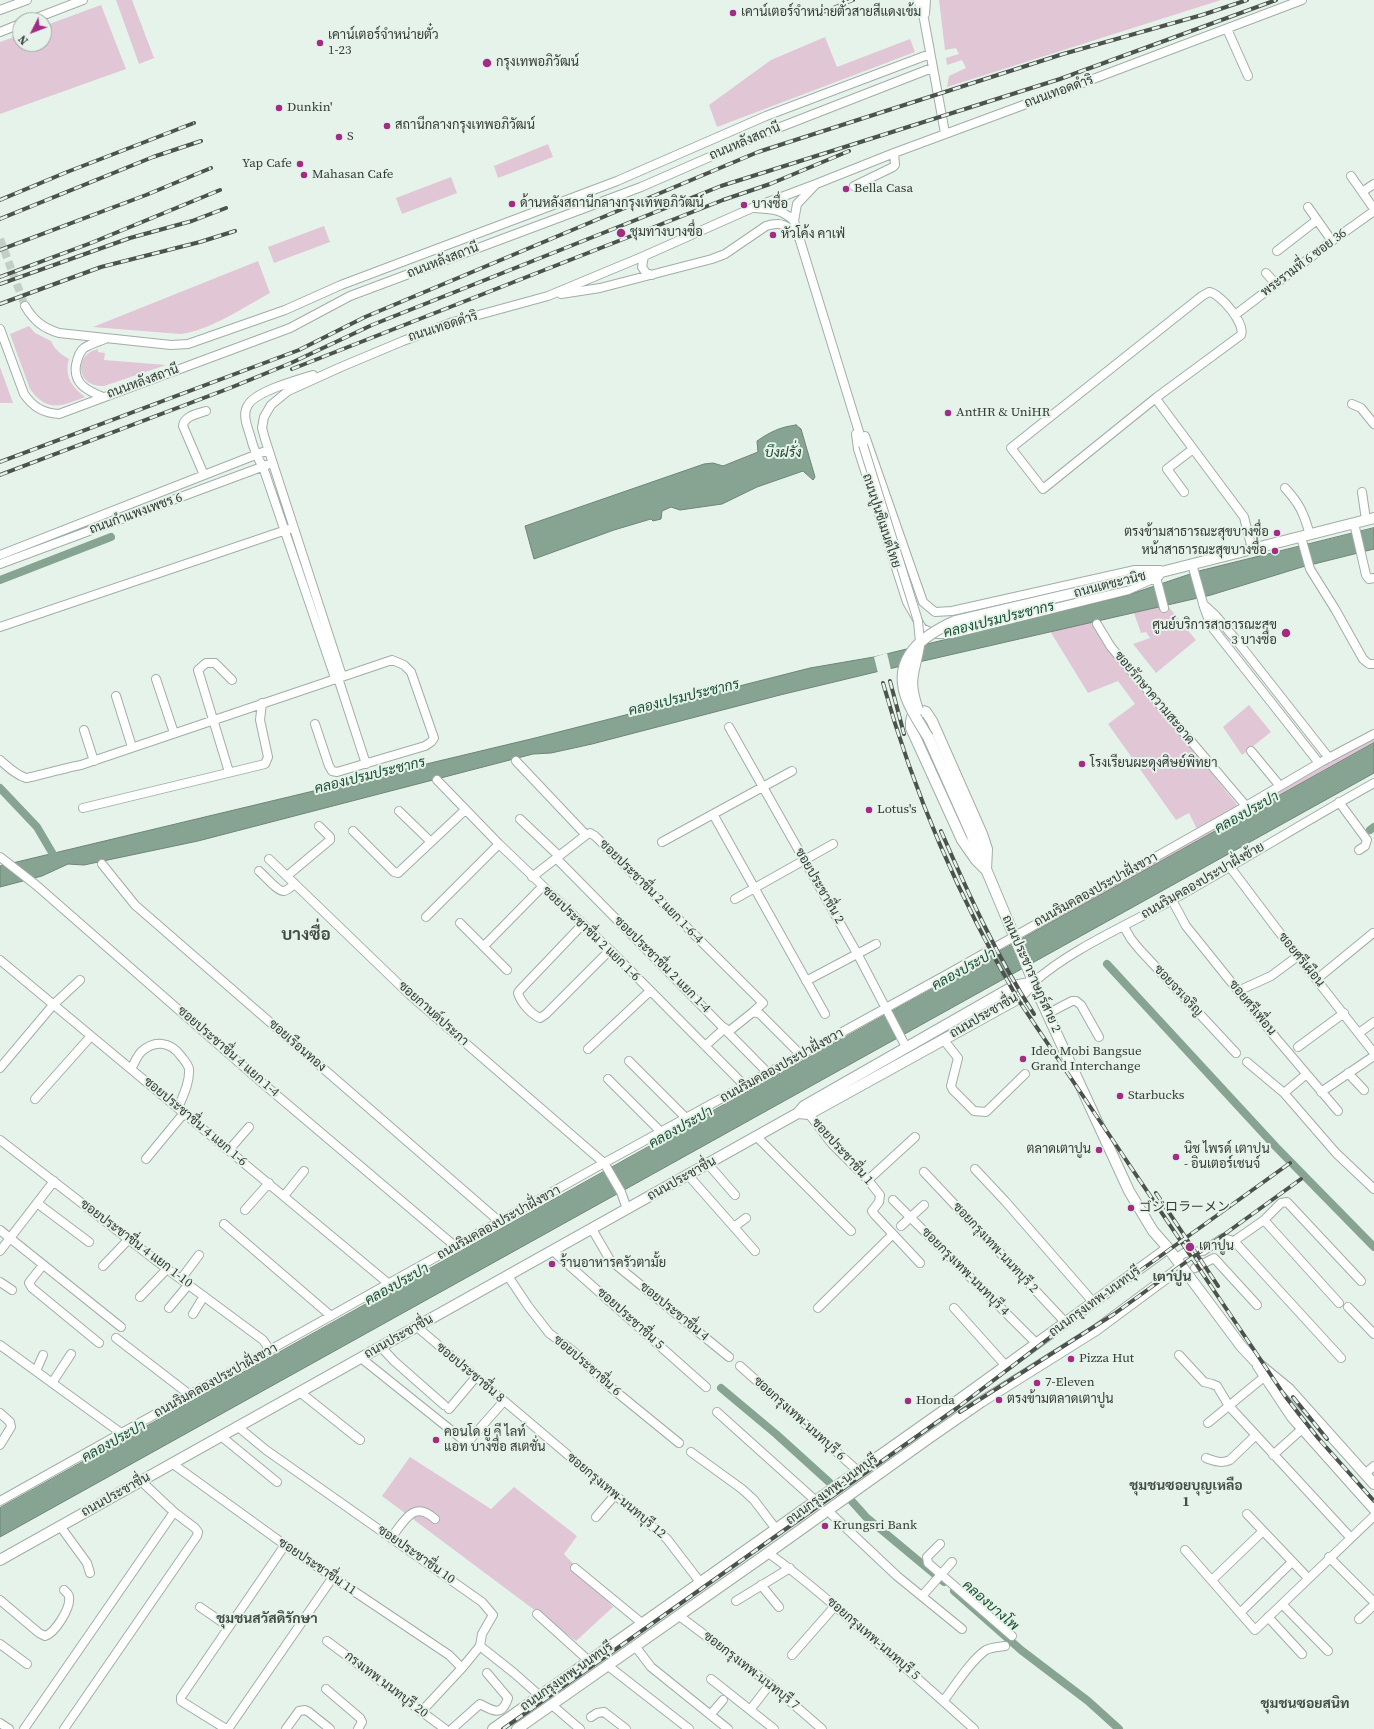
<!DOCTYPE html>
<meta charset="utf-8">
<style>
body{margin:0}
#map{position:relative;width:1374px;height:1729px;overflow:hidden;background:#e6f3ea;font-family:"Source Serif 4",serif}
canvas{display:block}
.north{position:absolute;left:12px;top:12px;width:40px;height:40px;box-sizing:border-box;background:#e6f3ea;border:1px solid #9fa9a2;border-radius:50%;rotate:228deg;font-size:11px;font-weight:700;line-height:16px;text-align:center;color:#353b37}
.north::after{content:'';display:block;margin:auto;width:14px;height:18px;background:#a32b83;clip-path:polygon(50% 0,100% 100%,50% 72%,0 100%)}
</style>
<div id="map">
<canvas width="1374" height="1729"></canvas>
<div class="north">N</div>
</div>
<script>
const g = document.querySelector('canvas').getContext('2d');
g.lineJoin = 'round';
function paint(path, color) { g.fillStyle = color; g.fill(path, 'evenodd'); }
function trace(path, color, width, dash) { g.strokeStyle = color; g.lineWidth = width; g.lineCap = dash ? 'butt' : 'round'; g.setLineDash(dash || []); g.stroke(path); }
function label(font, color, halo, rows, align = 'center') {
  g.font = font + ' "Source Serif 4","Noto Sans JP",Sarabun,serif'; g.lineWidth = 4; g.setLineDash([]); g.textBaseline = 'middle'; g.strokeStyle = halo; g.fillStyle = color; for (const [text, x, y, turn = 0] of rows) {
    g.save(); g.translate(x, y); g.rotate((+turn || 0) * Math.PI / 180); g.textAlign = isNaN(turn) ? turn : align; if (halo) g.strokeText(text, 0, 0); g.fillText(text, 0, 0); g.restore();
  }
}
const green = new Path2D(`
 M116,0H132L154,58L139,64Z
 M939,0H1221L947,87L949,76L966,68L962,60L947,65L946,58L959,54L956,48L945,50Z
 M101,5L126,69L0,114V42L20,35V44H44V26Z
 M825,37L837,67L910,39L915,52L717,127L709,105L771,60Z
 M548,144L553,157L498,178L494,166Z
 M451,177L457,193L402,214L396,198Z
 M324,226L330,242L274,263L268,247Z
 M258,261L270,293C246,306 207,332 180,334L93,327Z
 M29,326L35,333L51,341L54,347L61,354L69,359C64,376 72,387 85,397C62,406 47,413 30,389L10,334Z
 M98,349V352L105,353L104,360L166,365L104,386C75,387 74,354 98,349Z
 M0,367L13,403H0Z
 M1167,605L1196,640L1156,673L1133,644L1150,638L1146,632L1141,633L1134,613Z
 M1093,622L1094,626L1238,806L1197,829L1189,813L1176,820L1108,724L1135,704L1118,681L1088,693L1050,631Z
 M1249,705L1271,732L1242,755L1223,727Z
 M1374,739V743L1027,937L1025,934L1275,792Z
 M410,1457L491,1509L514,1487L577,1536L564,1554L613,1607L576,1641L382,1496Z`);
const water = new Path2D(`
 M796,425L801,429L815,477L813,480L803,471L757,487L722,504L680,510L671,507L662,511L661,519L653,521L651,519L614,530L534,559L525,526L704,464L713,463L723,466L758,452L757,441C770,432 780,427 796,425Z
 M1374,528V549L1302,567L1211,595L884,670L780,695L592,744L551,753L533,754L198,841L84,865L68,864L42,876L0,887V866L535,738L810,668L874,657L1131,594L1199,571Z
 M1374,743V773L0,1537V1508Z`);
const pier = new Path2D(`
 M887,653L891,670L878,673L874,657Z`);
const canal = new Path2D(`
 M0,580L111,537
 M0,788L37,827L57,861
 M1370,830L1374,827
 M1107,964L1276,1147L1374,1247
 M721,1388L776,1434L829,1482
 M849,1498L866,1517L944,1582
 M954,1591L1021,1650L1088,1701L1119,1729`);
const minorTunnel = new Path2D(`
 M0,239L25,306`);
const minor = new Path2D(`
 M918,0L924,19L945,133
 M0,10L27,0
 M925,14L926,0
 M31,20L83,0
 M1227,29L1248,76
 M0,32L20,24
 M1351,176L1374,209
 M854,186L893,167L895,165L894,153
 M1362,192L1374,184
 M1308,207L1332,241
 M755,208C771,209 782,209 794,221
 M1277,251L1317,220
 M644,256L642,267L646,273L652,275
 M1266,273L1276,284
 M1209,292C1220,293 1246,324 1241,335L1157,397L1043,489L1011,448L1202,296Z
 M561,294L600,288L712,259L725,254L766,226C781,221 788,225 798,237
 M25,306C34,321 43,328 59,333L171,345L188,344L285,310L341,285L617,181L766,116L930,54
 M1235,315L1332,241L1374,211
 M0,329L24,394C33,407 43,413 59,414L290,328L350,296L641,187L760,135L932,68
 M313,375C297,380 256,391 248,405C242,414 247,426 250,435C253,447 256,456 263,467L335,678
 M103,397C88,391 73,384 76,365C77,360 80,351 84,348C90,344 98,342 105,339
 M1156,399L1244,517L1252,549
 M1352,404L1361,408L1374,424
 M856,434L858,449L907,602L922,628L934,634H951L1128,590L1159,576
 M865,436L923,602L935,612L952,611L1135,570H1160
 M863,445L794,221L797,204L816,184L894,153L1064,90L1302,0
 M204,475L183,426C184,416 197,414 206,411
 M1285,488C1300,504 1304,514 1310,535
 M1184,492L1167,469L1193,449
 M1362,492L1366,520
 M1354,523L1366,575L1369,579L1374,578
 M1301,537L1310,569L1335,609L1363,659L1369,664H1374
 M0,555L268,450
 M0,564L267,465
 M1192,564L1204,607L1211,626L1319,763
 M1156,577L1164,608
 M1203,604L1216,616L1237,641L1329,758
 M1097,624L1111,647L1246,806
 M0,627L289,529
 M342,676L265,439L262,428L264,417L271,405L288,391L341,367L403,341L453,322L548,296L644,256L752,208L816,184
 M338,678L366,764
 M156,679L174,733
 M116,696L132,747
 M729,727L858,955L906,1047
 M84,730L94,761
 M1251,751L1280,786
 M0,760C8,767 16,775 26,778C29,778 73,766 81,765L392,660L404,665L411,672L434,738L431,742L425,746L337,772L332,771L329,766L315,724
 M516,761L586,835
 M229,772L198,670L206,663H215L232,680
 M437,780L499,844L610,950L745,1086
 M1339,802L1367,840L1365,846L1359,850
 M83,808L265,764L268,757L260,720L262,703
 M399,811L431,842
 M713,814L825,1014
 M520,819L559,856
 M353,831L394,872L398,873L465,810
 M662,842L792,771
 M0,857L36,885L260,1081L456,1247
 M556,858L768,1073
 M269,859L410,995L604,1163L621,1192L627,1209
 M102,864L135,905L500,1222
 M1230,867L1276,928L1374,1053
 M259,871C264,875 278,892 284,891C288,890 292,886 294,883
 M287,876L330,840V837L319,826
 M532,877L586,835L590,833L595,836L763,1003L753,1012
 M735,899L833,844
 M1172,900L1186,926L1211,957L1276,1038L1338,1111
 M426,917L499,844
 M460,923L507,970
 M582,925L520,990L518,993C521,1003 531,1014 540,1018L546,1014L610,950
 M1124,927L1131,939L1140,950L1236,1053
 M484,946L542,887
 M0,960L389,1284
 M1317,979L1373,933
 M806,981L876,944
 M1034,982C1071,949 1128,925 1172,900C1240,862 1306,821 1374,783
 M1238,991L1271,976L1298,956
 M1047,1014L1072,1001H1076L1081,1005L1099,1037
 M728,1032L753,1012L760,1014L801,1055
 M1359,1033L1374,1022
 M943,1039L958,1058L951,1086L953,1090L974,1111L986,1112L1025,1074
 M705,1046L725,1028
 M1298,1047L1344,1013
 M588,1049L650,991
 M629,1061L687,1119
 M1247,1062L1284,1093L1336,1153L1374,1189
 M0,1068L53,1005L80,980
 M131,1069C134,1064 137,1056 141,1052C154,1040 170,1041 181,1056C184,1060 188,1064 189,1069C190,1082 183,1096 178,1108
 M1348,1073L1364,1090
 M608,1079L661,1132
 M1321,1092L1374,1056
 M1284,1093L1303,1077
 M35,1099L91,1036
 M809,1114L832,1144L868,1180L880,1195L879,1202L872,1211L875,1215L920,1263
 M757,1137L851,1231
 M0,1140L167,1269L263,1340L270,1350
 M229,1150L249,1127
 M146,1159L184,1113
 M708,1164L735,1195
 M975,1169L1005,1201L1094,1303
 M924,1172L1066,1323
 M688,1175L755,1251
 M868,1180L915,1137
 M284,1196L304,1171
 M893,1200L1037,1344
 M37,1203L89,1242
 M245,1210L269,1183
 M1264,1220L1339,1303
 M224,1224L331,1316
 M901,1226L924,1205
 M734,1227L746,1218
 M592,1229L610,1260L729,1357
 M0,1230L121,1327
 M1234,1241L1264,1220L1281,1203L1287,1202L1361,1281
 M0,1251L54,1181
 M553,1251L706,1387
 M1180,1256L1184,1253L1203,1251L1223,1238L1234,1241L1341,1358
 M43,1265L31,1280L29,1283L32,1288L99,1343
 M103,1266L129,1239
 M1195,1268L1214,1258L1257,1305
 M508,1276L528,1306L549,1333L573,1351L609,1386L679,1443
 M181,1279L199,1255
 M0,1282L12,1290
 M140,1297L167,1269
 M1348,1307L1374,1334
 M169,1308L189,1284
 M818,1308L893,1234
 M954,1308L1006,1366
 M193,1314L204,1296
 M417,1327L667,1539L700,1582
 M116,1338L190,1395
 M0,1345L121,1433
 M381,1347L394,1361L444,1405
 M1179,1355L1204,1382L1212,1384L1217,1386L1229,1406L1350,1537
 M361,1358L467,1443L504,1401
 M740,1366L858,1471
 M36,1371L43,1355
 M52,1383L71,1354
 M301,1393L360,1440
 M449,1409L476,1377
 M717,1412L816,1501
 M0,1413L10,1422L11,1427L0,1445
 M1208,1423L1264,1377
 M237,1426L266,1450L482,1602L493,1615L482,1634L480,1646L462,1668L421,1712
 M222,1437L277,1482
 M691,1452L742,1489L754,1500L776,1529
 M1273,1455L1302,1429
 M1206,1458C1214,1461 1222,1464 1230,1460L1255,1436
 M173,1464L285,1545L449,1655L462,1668
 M1365,1474L1374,1466
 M0,1501L604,1163L946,975L1246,806L1321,762L1374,734
 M827,1510L897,1576L962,1629
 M1247,1514L1308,1578
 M596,1517L615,1495
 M60,1526L87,1563L90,1573
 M391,1538C404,1522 413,1499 435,1519
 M940,1544L927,1557L928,1563L1012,1636
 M1185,1550L1255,1630L1374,1516
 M768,1553C803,1577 833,1605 865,1632C901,1664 938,1696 974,1729
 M1329,1557L1374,1602
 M575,1568L643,1624
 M1212,1580L1263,1531
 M761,1585L779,1607
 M922,1596L952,1562
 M0,1600L39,1633L45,1636C55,1633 71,1608 69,1597C69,1594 66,1592 64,1590
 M736,1601L790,1568
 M1282,1604L1328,1651
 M200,1607L229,1627
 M1240,1613L1292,1562
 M537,1614L589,1661
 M678,1615L770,1684L822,1729
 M1268,1617L1302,1654
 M1359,1619L1374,1605
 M327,1641L445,1729
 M0,1644L27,1664
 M480,1646L514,1673L540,1696
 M635,1646L651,1667L728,1729
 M792,1655L835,1606
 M607,1665L689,1729
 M711,1679L774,1729
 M326,1689L360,1718L362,1722L358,1729
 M944,1700C955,1686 971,1660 986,1650C991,1647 999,1647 1005,1646
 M552,1705L580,1729
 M750,1710L770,1684
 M711,1714L723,1700
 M591,1717L597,1713L604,1712L626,1729
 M0,1723L9,1729
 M24,1729L174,1512
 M64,1729L197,1536L198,1532L195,1528L174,1512L141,1481
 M226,1729L181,1701V1697L285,1545
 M228,1729L333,1577
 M286,1729L299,1711L305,1710L309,1712L330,1729
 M452,1729L480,1704C493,1711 502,1717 508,1698L487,1673`);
const major = new Path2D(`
 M1130,580L1374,518
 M923,711L926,712L932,721L982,834L987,849L986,870L976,860L962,840L911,728V722L912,717Z
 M928,737L970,831L1041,1000L1129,1191L1153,1231L1168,1248L1241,1346L1255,1361L1289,1389L1374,1484
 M798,1113L809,1114L1019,998L1034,982
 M1258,1366L1292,1417L1374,1509
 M0,1560L798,1113L804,1106L1014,986L1034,982
 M493,1729L967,1394L1168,1248
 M517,1729L768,1553L929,1438L981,1402L1096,1330L1181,1267`);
const rail = new Path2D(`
 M816,15L853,0
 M0,200L67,172L194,123
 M0,219L153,157L201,141
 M0,250L146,195L211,168
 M0,277L91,243L220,190
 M0,284L130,238L192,221L226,208
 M0,304L101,267L200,242L235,231
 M292,369L723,200L770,184L849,151
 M0,462L299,350L365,317L758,152L1063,54L1202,15L1247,0
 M0,475L230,388L291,363L372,325L721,186L1060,79L1276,0
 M890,681L904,734
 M883,683C914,794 961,902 1019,1001L1285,1396L1318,1438L1374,1501
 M941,831C968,893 997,957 1034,1014
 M1156,1193L1218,1286
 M1293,1397L1327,1439
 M960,1412L1114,1314L1301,1179
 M503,1729L957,1408L1102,1298L1290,1163`);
const minorBridge = new Path2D(`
 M863,445L918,621L920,642`);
const majorBridge = new Path2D(`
 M918,710C907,679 914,675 919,646
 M928,737C920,724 911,711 906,697C892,657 924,635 955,621L1130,580`);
const markers = [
 [733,13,4,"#a32b83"],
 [320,43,4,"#a32b83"],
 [487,63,5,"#a32b83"],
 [279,108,4,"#a32b83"],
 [387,126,4,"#a32b83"],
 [339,137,4,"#a32b83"],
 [300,164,4,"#a32b83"],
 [304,175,4,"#a32b83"],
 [846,189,4,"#a32b83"],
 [512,204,4,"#a32b83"],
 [744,205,4,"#a32b83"],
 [621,233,5,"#a32b83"],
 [773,235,4,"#a32b83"],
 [948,413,4,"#a32b83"],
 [1277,533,4,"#a32b83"],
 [1275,551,4,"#a32b83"],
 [1286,633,5,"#a32b83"],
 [1082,764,4,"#a32b83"],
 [869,810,4,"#a32b83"],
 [1023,1059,4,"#a32b83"],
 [1120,1096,4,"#a32b83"],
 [1099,1150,4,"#a32b83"],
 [1176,1157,4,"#a32b83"],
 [1131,1208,4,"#a32b83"],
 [1190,1247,5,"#a32b83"],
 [552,1264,4,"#a32b83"],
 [1071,1359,4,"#a32b83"],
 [1037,1383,4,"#a32b83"],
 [999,1400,4,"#a32b83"],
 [908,1401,4,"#a32b83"],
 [436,1440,4,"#a32b83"],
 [825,1526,4,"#a32b83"]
];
const poiNames = [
 ["เคาน์เตอร์จำหน่ายตั๋วสายสีแดงเข้ม",741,13],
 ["เคาน์เตอร์จำหน่ายตั๋ว",328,36],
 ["1-23",328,51],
 ["กรุงเทพอภิวัฒน์",496,63],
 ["Dunkin'",287,108],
 ["สถานีกลางกรุงเทพอภิวัฒน์",395,126],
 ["S",347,137],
 ["Yap Cafe",292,164,"right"],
 ["Mahasan Cafe",312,175],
 ["Bella Casa",854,189],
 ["ด้านหลังสถานีกลางกรุงเทพอภิวัฒน์",520,204],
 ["บางซื่อ",752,205],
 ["ชุมทางบางซื่อ",630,233],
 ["หัวโค้ง คาเฟ่",781,235],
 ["AntHR & UniHR",956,413],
 ["ตรงข้ามสาธารณะสุขบางซื่อ",1269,533,"right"],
 ["หน้าสาธารณะสุขบางซื่อ",1267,551,"right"],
 ["ศูนย์บริการสาธารณะสุข",1277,626,"right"],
 ["3 บางซื่อ",1277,641,"right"],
 ["โรงเรียนผะดุงศิษย์พิทยา",1090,764],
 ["Lotus's",877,810],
 ["Ideo Mobi Bangsue",1031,1052],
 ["Grand Interchange",1031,1067],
 ["Starbucks",1128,1096],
 ["ตลาดเตาปูน",1091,1150,"right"],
 ["นิช ไพรด์ เตาปูน",1184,1150],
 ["- อินเตอร์เชนจ์",1184,1165],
 ["ゴジロラーメン",1139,1208],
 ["เตาปูน",1199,1247],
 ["ร้านอาหารครัวตามั้ย",560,1264],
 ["Pizza Hut",1079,1359],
 ["7-Eleven",1045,1383],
 ["ตรงข้ามตลาดเตาปูน",1007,1400],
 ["Honda",916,1401],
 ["คอนโด ยู ดี ไลท์",444,1433],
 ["แอท บางซื่อ สเตชั่น",444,1448],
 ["Krungsri Bank",833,1526]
];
const streetNames = [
 ["ถนนเทอดดำริ",1059,92,-20],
 ["ถนนหลังสถานี",745,142,-23],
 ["ถนนหลังสถานี",443,261,-21],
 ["พระรามที่ 6 ซอย 36",1304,263,-37],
 ["ถนนเทอดดำริ",443,327,-18],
 ["ถนนหลังสถานี",143,382,-20],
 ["ถนนกำแพงเพชร 6",136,514,-20],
 ["ถนนปูนซิเมนต์ไทย",881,521,72],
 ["ถนนเตชะวนิช",1110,585,-14],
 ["ซอยรักษาความสะอาด",1154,698,50],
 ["ถนนริมคลองประปาฝั่งซ้าย",1203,881,-30],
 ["ซอยประชาชื่น 2",819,886,60],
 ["ถนนริมคลองประปาฝั่งขวา",1096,890,-29],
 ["ซอยประชาชื่น 2 แยก 1-6-4",651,892,45],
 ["ซอยประชาชื่น 2 แยก 1-6",591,934,44],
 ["ซอยศรีเผือน",1301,960,51],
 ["ซอยประชาชื่น 2 แยก 1-4",662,965,45],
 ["ถนนประชาราษฎร์สาย 2",1031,974,66],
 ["ซอยจรเจริญ",1178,991,47],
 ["ซอยศรีเพื่อน",1252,1008,51],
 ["ซอยกานต์ประภา",433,1014,42],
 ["ถนนประชาชื่น",984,1016,-30],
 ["ซอยเรือนทอง",297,1046,41],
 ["ซอยประชาชื่น 4 แยก 1-4",228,1052,41],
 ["ถนนริมคลองประปาฝั่งขวา",782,1066,-29],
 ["ซอยประชาชื่น 4 แยก 1-6",195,1122,40],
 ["ซอยประชาชื่น 1",842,1152,48],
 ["ถนนประชาชื่น",682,1179,-29],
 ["ถนนริมคลองประปาฝั่งขวา",499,1223,-29],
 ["ซอยประชาชื่น 4 แยก 1-10",136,1244,37],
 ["ซอยกรุงเทพ-นนทบุรี 2",995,1248,47],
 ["ซอยกรุงเทพ-นนทบุรี 4",965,1272,45],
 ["ถนนกรุงเทพ-นนทบุรี",1095,1302,-36],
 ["ซอยประชาชื่น 4",674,1312,39],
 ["ซอยประชาชื่น 5",630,1319,42],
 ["ถนนประชาชื่น",399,1337,-29],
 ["ซอยประชาชื่น 6",587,1366,41],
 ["ซอยประชาชื่น 8",470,1373,40],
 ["ถนนริมคลองประปาฝั่งขวา",216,1381,-29],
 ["ซอยกรุงเทพ-นนทบุรี 6",799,1419,42],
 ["ถนนกรุงเทพ-นนทบุรี",832,1490,-36],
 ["ถนนประชาชื่น",116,1495,-29],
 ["ซอยกรุงเทพ-นนทบุรี 12",616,1496,40],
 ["ซอยประชาชื่น 10",416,1555,35],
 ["ซอยประชาชื่น 11",317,1567,34],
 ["ซอยกรุงเทพ-นนทบุรี 5",873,1639,41],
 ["ซอยกรุงเทพ-นนทบุรี 7",751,1671,38],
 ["ถนนกรุงเทพ-นนทบุรี",567,1677,-35],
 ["กรงเทพ นนทบุรี 20",386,1685,37]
];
const waterNames = [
 ["บึงฝรั่ง",783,453],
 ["คลองเปรมประชากร",999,620,-14],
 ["คลองเปรมประชากร",684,698,-14],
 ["คลองเปรมประชากร",370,776,-14],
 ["คลองประปา",1247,813,-29],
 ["คลองประปา",964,970,-29],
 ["คลองประปา",681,1128,-29],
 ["คลองประปา",397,1285,-29],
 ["คลองประปา",114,1442,-29],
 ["คลองบางโพ",990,1606,41]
];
const neighbourhoodNames = [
 ["เตาปูน",1172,1277],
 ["ชุมชนซอยบุญเหลือ",1186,1486],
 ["1",1186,1502],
 ["ชุมชนสวัสดิรักษา",267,1619],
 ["ชุมชนซอยสนิท",1305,1704]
];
const districtNames = [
 ["บางซื่อ",306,936]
];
paint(green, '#e1c6d6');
paint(water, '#87a492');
trace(water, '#6e8477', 1);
paint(pier, '#e6f3ea');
trace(canal, '#87a492', 8);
trace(minorTunnel, '#c3cec6', 8, [8, 4]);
trace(minor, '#a1aea6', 10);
trace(major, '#a1aea6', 12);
trace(minor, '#fff', 8);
trace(major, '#fff', 10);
trace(rail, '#4c534e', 4);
trace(rail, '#e6f3ea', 2.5, [8]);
trace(minorBridge, '#a1aea6', 10, []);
trace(majorBridge, '#a1aea6', 12, []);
trace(minorBridge, '#fff', 8);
trace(majorBridge, '#fff', 10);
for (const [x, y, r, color] of markers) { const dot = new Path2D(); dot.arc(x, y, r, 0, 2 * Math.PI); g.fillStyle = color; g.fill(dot); trace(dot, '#e6f3ea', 1.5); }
label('13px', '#353b37', '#e6f3ea', poiNames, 'left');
label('13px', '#353b37', '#e6f3ea', streetNames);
label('italic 14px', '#1a4e33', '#e6f3ea', waterNames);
label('bold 14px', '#434e47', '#e6f3ea', neighbourhoodNames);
label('bold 17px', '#434e47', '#e6f3ea', districtNames);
</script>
